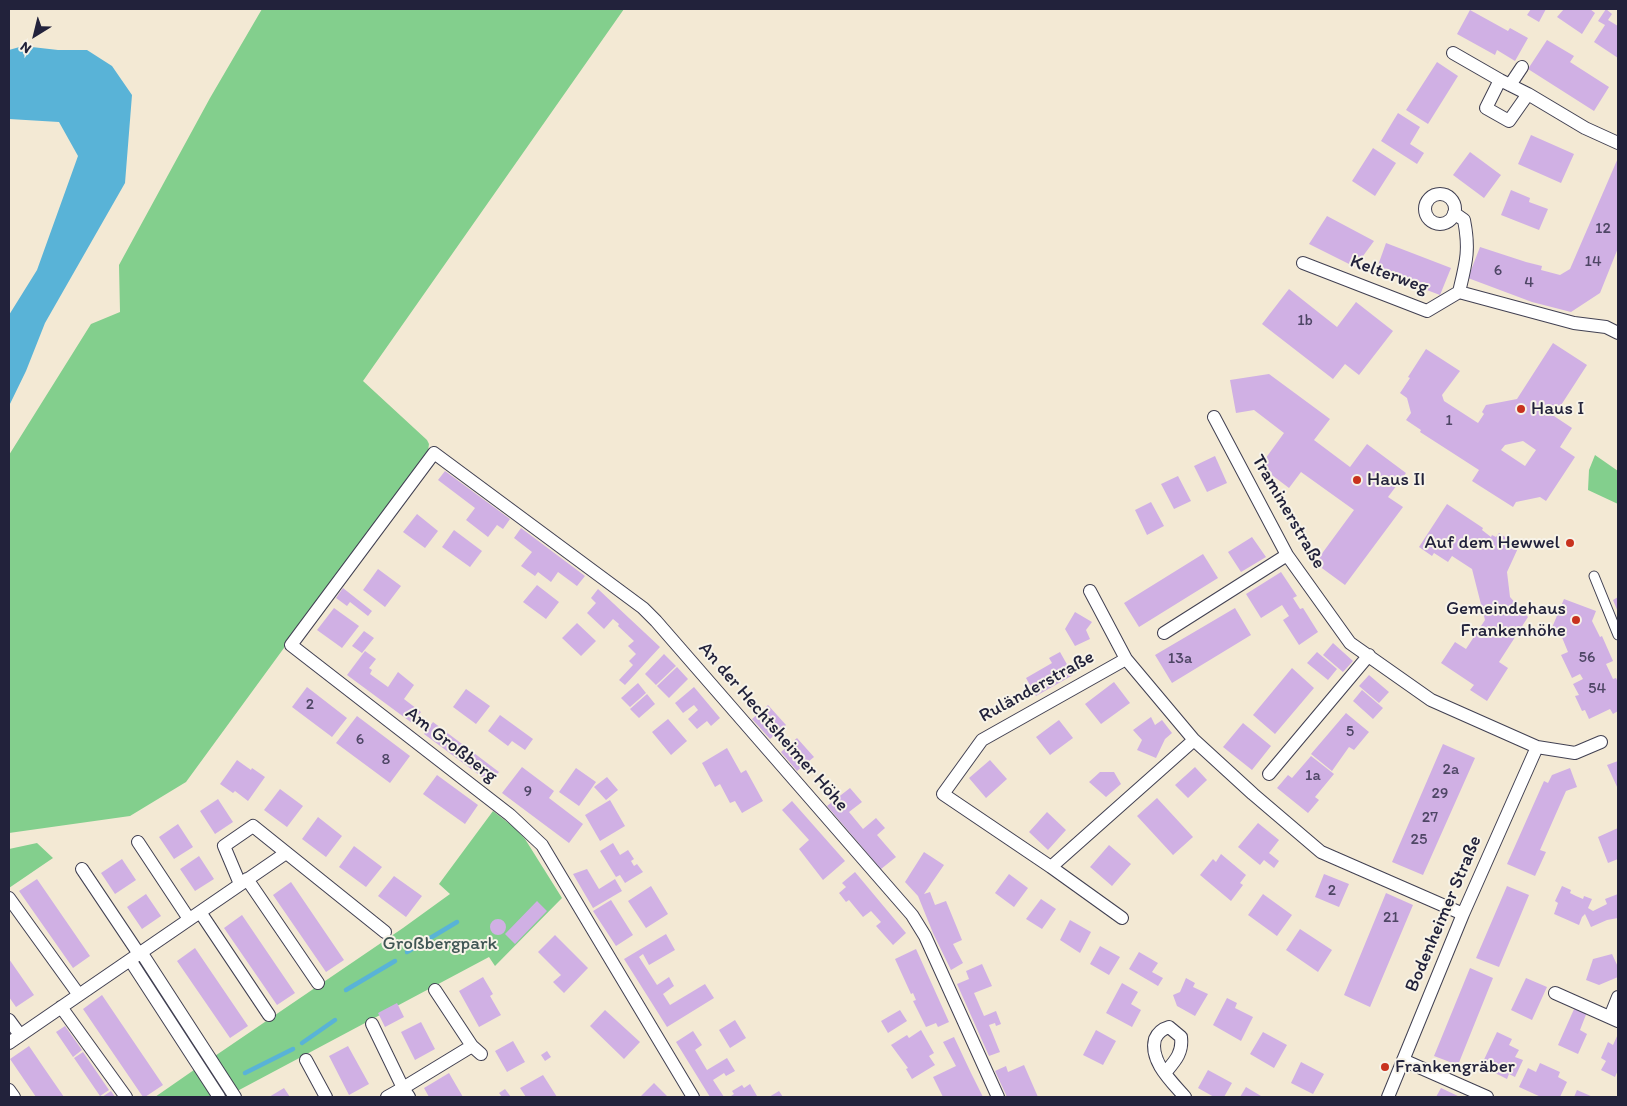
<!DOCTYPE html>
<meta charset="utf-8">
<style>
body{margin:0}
#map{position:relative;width:1627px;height:1106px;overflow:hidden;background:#f3e9d4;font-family:Itim,sans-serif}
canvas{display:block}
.frame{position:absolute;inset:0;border:10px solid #22223b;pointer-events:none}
.north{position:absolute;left:10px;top:10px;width:50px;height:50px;-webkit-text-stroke:4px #f7f3e8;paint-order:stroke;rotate:216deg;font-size:14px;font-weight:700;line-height:20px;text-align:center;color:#22223b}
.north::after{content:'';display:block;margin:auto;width:18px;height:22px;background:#22223b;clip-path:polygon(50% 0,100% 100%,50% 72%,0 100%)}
</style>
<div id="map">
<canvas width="1627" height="1106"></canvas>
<div class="frame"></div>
<div class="north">N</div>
</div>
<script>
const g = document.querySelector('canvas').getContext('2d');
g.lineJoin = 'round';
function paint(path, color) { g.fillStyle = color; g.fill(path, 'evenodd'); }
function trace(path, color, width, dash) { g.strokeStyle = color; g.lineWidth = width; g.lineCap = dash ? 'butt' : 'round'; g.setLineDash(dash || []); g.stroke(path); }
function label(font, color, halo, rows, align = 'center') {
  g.font = font + ' Itim,sans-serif'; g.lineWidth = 4; g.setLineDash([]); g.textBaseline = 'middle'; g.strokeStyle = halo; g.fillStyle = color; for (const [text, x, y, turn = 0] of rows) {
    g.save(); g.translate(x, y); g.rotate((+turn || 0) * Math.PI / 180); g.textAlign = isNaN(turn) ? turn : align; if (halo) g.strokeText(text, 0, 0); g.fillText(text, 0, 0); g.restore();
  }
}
const green = new Path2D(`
 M262,9H624L363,381L427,440L429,444L428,451L186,782L130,816L9,833V455L91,324L120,312L119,265L210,98Z
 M1595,455L1618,471V504L1588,490L1589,470Z
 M493,811L515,828L525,839L562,898L495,966L489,957L226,1097H155L204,1063L155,988V986L157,985L209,1060L403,928L450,894L439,884Z
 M37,843L53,858L9,888V849Z`);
const water = new Path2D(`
 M23,46L58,50H87L112,66L132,95L125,183L45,323L26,371L9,406V315L37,270L78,156L59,122L9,119V50Z`);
const stream = new Path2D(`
 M407,952L457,922
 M346,990L395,961
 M302,1043L335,1020
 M245,1073L293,1049`);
const building = new Path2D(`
 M1531,9H1546L1539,22L1527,15Z
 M1564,9H1590L1595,13L1582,34L1557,17Z
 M1606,9L1612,14L1608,20L1618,26V58L1594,42L1605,25L1598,21Z
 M1470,10L1508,31L1510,28L1528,38L1515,61L1497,50L1495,55L1457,34Z
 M1547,40L1574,56L1570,62L1609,87L1594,111L1528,69Z
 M1437,62L1458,76L1428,124L1406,110Z
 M1398,113L1420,127L1410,144L1424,153L1417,164L1381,141Z
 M1531,135L1574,154L1561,183L1518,164Z
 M1373,148L1396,163L1375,196L1352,181Z
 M1470,152L1501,175L1484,198L1453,175Z
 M1618,158V248L1600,293L1571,312L1532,302L1468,278L1480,247L1526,262L1542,266L1541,270L1560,275L1570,269Z
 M1511,190L1530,198L1529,202L1548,209L1539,230L1501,215Z
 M1327,216L1374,241L1355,267L1309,244Z
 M1386,243L1451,268L1440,295L1376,271Z
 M1289,289L1337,327L1356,302L1393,331L1359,375L1345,364L1333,379L1262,324Z
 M1553,343L1587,365L1554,416L1572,428L1560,447L1575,457L1546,501L1540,497L1516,502L1513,507L1472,481L1479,470L1420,432L1421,430L1406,420L1411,413L1407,398L1400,393L1410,378L1408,377L1426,349L1460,371L1442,395L1444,401L1478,423L1484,414L1482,412L1486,405L1517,399ZM1523,441L1536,450L1525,466L1501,450L1505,445Z
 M1269,374L1330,419L1314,440L1350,467L1367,444L1406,473L1388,497L1403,507L1345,585L1315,563L1354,510L1301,472L1289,488L1260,466L1284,433L1254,410L1236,413L1230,380Z
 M1215,456L1227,483L1207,492L1194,466Z
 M445,471L510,519L503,529L497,525L488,537L466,520L475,508L438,480Z
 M1178,476L1191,501L1174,509L1161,484Z
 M1151,502L1164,526L1147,535L1135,510Z
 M1447,504L1483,528L1482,530L1491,537L1492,535L1496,537L1499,533L1519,546L1507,572L1510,597L1528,617L1499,662L1508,668L1487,701L1470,690L1474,685L1441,663L1455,642L1466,649L1485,620L1472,569L1452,556L1448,562L1434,553L1432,556L1419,547Z
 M417,514L438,531L425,548L403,532Z
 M521,528L585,576L577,586L558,572L551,582L538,572L535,576L521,566L532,552L514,538Z
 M454,530L482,551L470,567L442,547Z
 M1252,537L1266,557L1241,572L1228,552Z
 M1203,554L1218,578L1139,627L1124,603Z
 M378,569L401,586L385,607L363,590Z
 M1281,572L1297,596L1293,598L1300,609L1303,608L1318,632L1299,645L1283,620L1289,616L1282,605L1261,618L1246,594Z
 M537,585L559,602L546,619L523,602Z
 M343,588L372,611L368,616L350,602L347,606L336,598Z
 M598,589L660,647L625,685L619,680L633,665L629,661L636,654L628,646L634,641L618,626L619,624L613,619L604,629L587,613L596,603L591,598Z
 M1618,597V612L1613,600Z
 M1564,599L1596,611L1592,621L1600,637L1602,636L1613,661L1606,664L1613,679L1616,678L1618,682V711L1613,714L1610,709L1589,719L1585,710L1582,711L1575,696L1579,695L1573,684L1583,679L1580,674L1572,678L1561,655L1568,652L1561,635L1551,630Z
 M334,608L359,626L342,648L317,630Z
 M1235,608L1251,635L1172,683L1155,655Z
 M1075,612L1092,622L1086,630L1090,639L1075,646L1065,629Z
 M577,623L596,641L581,656L562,638Z
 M364,631L374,638L362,653L352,646Z
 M1333,643L1353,661L1343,672L1323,655Z
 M365,651L376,659L369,668L372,670L370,674L388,687L398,672L414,685L404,699L421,712L412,723L347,675Z
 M1060,652L1073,675L1036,696L1026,678L1052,663L1049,658Z
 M1317,652L1337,669L1328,680L1307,663Z
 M664,654L676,666L656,685L645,674Z
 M677,667L688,679L669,698L657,686Z
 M1292,668L1314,688L1275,734L1253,715Z
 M1369,675L1389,692L1379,703L1359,686Z
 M1114,682L1130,703L1101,724L1085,704Z
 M638,683L646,693L630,707L621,698Z
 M307,687L347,718L332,737L292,707Z
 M694,687L720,718L711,726L707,721L697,729L688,719L698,710L694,705L683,713L675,703Z
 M466,689L490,706L476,724L453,707Z
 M1362,690L1383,708L1373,719L1353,701Z
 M647,694L655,704L639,718L630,709Z
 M768,705L786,725L770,739L752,719Z
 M1346,713L1369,732L1354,750L1349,747L1332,771L1311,754Z
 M500,715L533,739L525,750L512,741L508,746L488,731Z
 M357,716L410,756L390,783L336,743Z
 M1151,717L1155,725L1162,720L1172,733L1165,739L1156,758L1137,750L1142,740L1133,730Z
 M668,719L687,741L671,755L652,732Z
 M1059,720L1073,738L1050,755L1036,737Z
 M433,722L499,772L490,783L424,734Z
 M1243,723L1271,746L1252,770L1223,747Z
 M797,738L814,757L797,771L781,752Z
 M1443,744L1475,758L1423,875L1392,862Z
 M727,748L741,773L746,770L763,801L742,813L735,801L730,803L720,784L715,787L702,763Z
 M1311,756L1334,774L1315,797L1319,800L1308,813L1277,788L1288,775L1292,778Z
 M237,760L251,770L252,768L265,777L248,801L235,791L233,793L220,784Z
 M990,760L1007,779L986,798L969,778Z
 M1618,761V789L1607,765Z
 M522,767L554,791L549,798L583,824L569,843L502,793Z
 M1195,767L1207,780L1188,798L1175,785Z
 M576,768L596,782L579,806L559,792Z
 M1570,768L1577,787L1566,791L1540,850L1546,852L1535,876L1507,864L1544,781L1548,783L1552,775Z
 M1100,772H1114L1121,784L1106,797L1089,782Z
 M437,775L478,805L465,824L423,794Z
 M607,777L618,790L606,800L594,787Z
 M850,788L862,802L849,812L863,829L876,818L885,828L877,835L896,857L881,869L827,806Z
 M280,789L303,806L287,827L264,810Z
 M1157,798L1193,837L1173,855L1137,816Z
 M218,799L233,822L215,834L200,811Z
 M610,800L625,826L600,841L585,815Z
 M792,801L845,861L823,880L799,849L809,840L782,810Z
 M1047,812L1066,830L1048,850L1029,832Z
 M318,817L342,836L326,857L302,839Z
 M1258,823L1279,840L1269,853L1279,861L1274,868L1264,860L1260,865L1238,847Z
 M178,824L193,847L174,859L159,837Z
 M1618,828V859L1608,863L1598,837Z
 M613,843L620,855L628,850L634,859L631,861L634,866L637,864L643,872L625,883L620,875L616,877L600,851Z
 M1109,845L1131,864L1112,886L1090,867Z
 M354,846L382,867L366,887L339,867Z
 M924,852L944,865L924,894L930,892L935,905L946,901L962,940L953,944L963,963L951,970L933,933L918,896L905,882Z
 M1221,854L1246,875L1240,883L1243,885L1231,901L1200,875L1213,859L1216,862Z
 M199,856L214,879L195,891L180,869Z
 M122,859L136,880L115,894L101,873Z
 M587,869L599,889L615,879L622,891L593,908L573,874Z
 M855,872L906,933L893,945L876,926L881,922L871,911L863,917L849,900L846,902L839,893L846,887L842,883Z
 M1009,874L1028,888L1014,907L995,893Z
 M1324,874L1349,884L1339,907L1315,897Z
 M394,876L422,896L406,917L378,896Z
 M37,879L90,956L73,968L19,891Z
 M291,882L344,960L326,972L273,895Z
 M651,886L668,914L646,928L628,901Z
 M1507,886L1529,895L1499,967L1476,958Z
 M1562,886L1571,890L1570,893L1576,896L1583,899L1584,896L1592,899L1588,908L1593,911L1607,904L1605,899L1618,894V918L1607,920L1591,927L1585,914L1582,917L1579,925L1554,914L1558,903L1555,901Z
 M1386,893L1413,905L1370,1007L1344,995Z
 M146,894L161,916L142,929L127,907Z
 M1263,894L1292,915L1277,936L1248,915Z
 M1041,899L1056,909L1042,929L1026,919Z
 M611,900L633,935L616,946L593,911Z
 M537,901L547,911L515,944L505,934Z
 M242,915L295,993L277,1005L224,928Z
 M490 927a8 8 0 1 1 16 0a8 8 0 1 1-16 0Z
 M1070,920L1091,932L1080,953L1060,940Z
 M1300,929L1332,950L1318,972L1286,950Z
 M666,934L675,950L649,965L643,954L639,957L657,985L669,977L674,986L663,994L670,1005L705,984L714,998L667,1027L624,959Z
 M555,935L588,968L564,993L553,982L561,975L538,952Z
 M1100,946L1120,957L1109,975L1090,964Z
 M195,948L248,1026L230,1038L177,961Z
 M916,949L949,1022L938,1027L936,1023L926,1027L913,1001L916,1000L913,993L911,994L895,959Z
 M1139,952L1158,963L1152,972L1163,978L1158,986L1129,969Z
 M1612,954L1618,967V977L1599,985L1586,980L1593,959Z
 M9,959L34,995L16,1007L9,997Z
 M982,964L992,986L974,993L984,1016L996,1011L1001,1024L996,1026L995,1023L989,1025L1000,1052L989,1056L957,984L969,979L966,971Z
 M1470,968L1493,978L1458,1065L1434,1056Z
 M483,977L493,994L490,996L501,1015L479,1027L459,991Z
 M1186,978L1195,983L1193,987L1208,994L1195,1016L1177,1006L1173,995L1180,992Z
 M1526,978L1547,987L1532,1020L1511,1010Z
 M1122,983L1138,992L1131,1004L1141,1010L1132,1027L1106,1013Z
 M102,995L163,1085L145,1097H143L83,1009Z
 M1227,998L1237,1003L1235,1008L1253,1017L1241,1041L1213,1025Z
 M397,1003L404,1017L385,1027L378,1013Z
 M1575,1007L1587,1012L1580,1030L1587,1034L1578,1054L1558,1045Z
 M605,1010L640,1042L624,1059L590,1026Z
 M900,1010L907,1021L888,1033L881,1021Z
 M735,1020L746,1038L730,1048L719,1030Z
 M421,1022L435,1049L415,1060L401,1032Z
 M65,1026L82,1050L73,1057L56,1032Z
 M921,1030L934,1053L929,1056L935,1065L912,1079L906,1069L908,1068L891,1045L907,1035L909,1038Z
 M1096,1030L1116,1041L1103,1065L1083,1055Z
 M693,1031L702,1045L695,1050L707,1070L727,1058L735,1071L726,1076L724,1073L713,1080L724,1097H710L676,1042Z
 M1263,1032L1287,1045L1274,1068L1250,1054Z
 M1497,1032L1512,1039L1509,1045L1519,1050L1515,1057L1523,1060L1515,1077L1509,1074L1507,1079L1481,1066Z
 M1618,1034V1070L1615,1077L1601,1070L1606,1061L1601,1058L1608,1042L1613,1045Z
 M954,1037L971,1073L983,1097H943L933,1077L956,1066L943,1042Z
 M513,1041L525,1062L507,1072L495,1051Z
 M29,1046L44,1068L64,1097H36L10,1059Z
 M348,1046L369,1084L349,1095L329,1056Z
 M547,1051L551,1057L545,1061L541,1055Z
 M83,1052L109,1090L100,1096L74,1058Z
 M1301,1062L1324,1074L1313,1094L1291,1083Z
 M1540,1063L1560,1072L1558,1077L1567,1082L1560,1097H1541L1519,1087L1528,1068L1536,1072Z
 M1024,1065L1038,1097H1007L995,1071L1006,1066L1008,1072Z
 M1208,1070L1232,1083L1224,1097H1214L1198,1088Z
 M449,1073L463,1097H429L424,1088Z
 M543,1075L557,1097H526L520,1088Z
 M654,1083L668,1097H640Z
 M750,1084L757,1096L755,1097H732L731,1096L734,1094L732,1091L742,1085L744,1088Z
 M1246,1087L1261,1096L1260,1097H1240Z
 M284,1088L290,1097H269Z
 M1441,1088L1460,1097H1436Z
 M505,1089L511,1097H502L499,1093Z
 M1577,1090L1593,1097H1574Z
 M111,1091L115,1097H102Z
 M779,1091L783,1097H769Z`);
const pedestrian = new Path2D(`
 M1594,576L1618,635`);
const minor = new Path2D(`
 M1453,53L1500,80
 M1510,85L1522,67
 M1528,94L1509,121L1486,108L1500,80L1528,94L1585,128L1618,143
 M1425 209a15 15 0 1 1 30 0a15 15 0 1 1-30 0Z
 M1454,213L1464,220C1470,250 1466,263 1459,292L1574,323L1606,327L1618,333
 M1303,263L1427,311L1459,292
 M1214,417L1287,555L1350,643L1431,700L1537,747L1575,753L1601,742
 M1090,591L1126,659
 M1164,633L1287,555
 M1194,740L1051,867L943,794L982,740L1126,659L1194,740L1253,794L1321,852L1463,914
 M1269,774L1369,655
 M138,842L189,919
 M1051,867L1122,918
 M82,869L139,954
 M247,879L318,983
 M240,884L224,846L253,826L385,932
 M9,898L79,995
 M200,912L269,1015
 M141,952L235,1097
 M130,960L219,1097
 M435,990L472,1046L481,1054
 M1555,993L1618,1021
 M61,1007L126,1097
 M1610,1017L1618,997
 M9,1020L20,1035
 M372,1024L403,1088L472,1046
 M9,1043L286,853
 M306,1060L326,1097
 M1403,1060L1487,1097
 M1165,1073C1175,1061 1183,1053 1181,1037L1169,1027C1162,1029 1158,1032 1155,1039C1149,1061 1172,1082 1185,1097
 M9,1090L14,1097
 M387,1097L403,1088L409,1097
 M693,1097L542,845L510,815L291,645L434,453L643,608L656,621L912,915L925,936L998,1097
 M1388,1097L1463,914L1537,747`);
const markers = [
 [1521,409,5,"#c8321e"],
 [1357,480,5,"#c8321e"],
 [1570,543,5,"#c8321e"],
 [1576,620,5,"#c8321e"],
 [1385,1067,5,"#c8321e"]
];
const numberNames = [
 ["12",1603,229],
 ["14",1593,262],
 ["6",1498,271],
 ["4",1529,283],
 ["1b",1305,321],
 ["1",1449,421],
 ["56",1587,658],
 ["13a",1180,659],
 ["54",1597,689],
 ["2",310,705],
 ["5",1350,732],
 ["6",360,740],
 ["8",386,760],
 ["2a",1451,770],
 ["1a",1313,776],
 ["9",528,792],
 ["29",1440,794],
 ["27",1430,818],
 ["25",1419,840],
 ["2",1332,891],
 ["21",1391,918]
];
const streetNames = [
 ["Kelterweg",1389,275,20],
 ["Traminerstraße",1288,512,60],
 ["Ruländerstraße",1037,687,-29],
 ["An der Hechtsheimer Höhe",773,727,49],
 ["Am Großberg",451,745,38],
 ["Bodenheimer Straße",1444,914,-67]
];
const poiNames = [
 ["Haus I",1531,409],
 ["Haus II",1367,480],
 ["Auf dem Hewwel",1560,543,"right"],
 ["Gemeindehaus",1566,609,"right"],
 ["Frankenhöhe",1566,631,"right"],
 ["Frankengräber",1395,1067]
];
const parkNames = [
 ["Großbergpark",440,944]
];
paint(green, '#83cf8d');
paint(water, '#59b3d7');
trace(stream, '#59b3d7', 4.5);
paint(building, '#d0b0e4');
trace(pedestrian, '#414052', 11);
trace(minor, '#414052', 14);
trace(pedestrian, '#fff', 9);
trace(minor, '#fff', 12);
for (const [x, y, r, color] of markers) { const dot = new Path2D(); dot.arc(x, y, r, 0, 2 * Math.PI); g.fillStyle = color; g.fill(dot); trace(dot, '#f7f3e8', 2); }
label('16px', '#4e4665', null, numberNames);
label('19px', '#22223b', '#f7f3e8', streetNames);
label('19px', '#22223b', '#f7f3e8', poiNames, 'left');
label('19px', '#3f5654', '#f7f3e8', parkNames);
</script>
